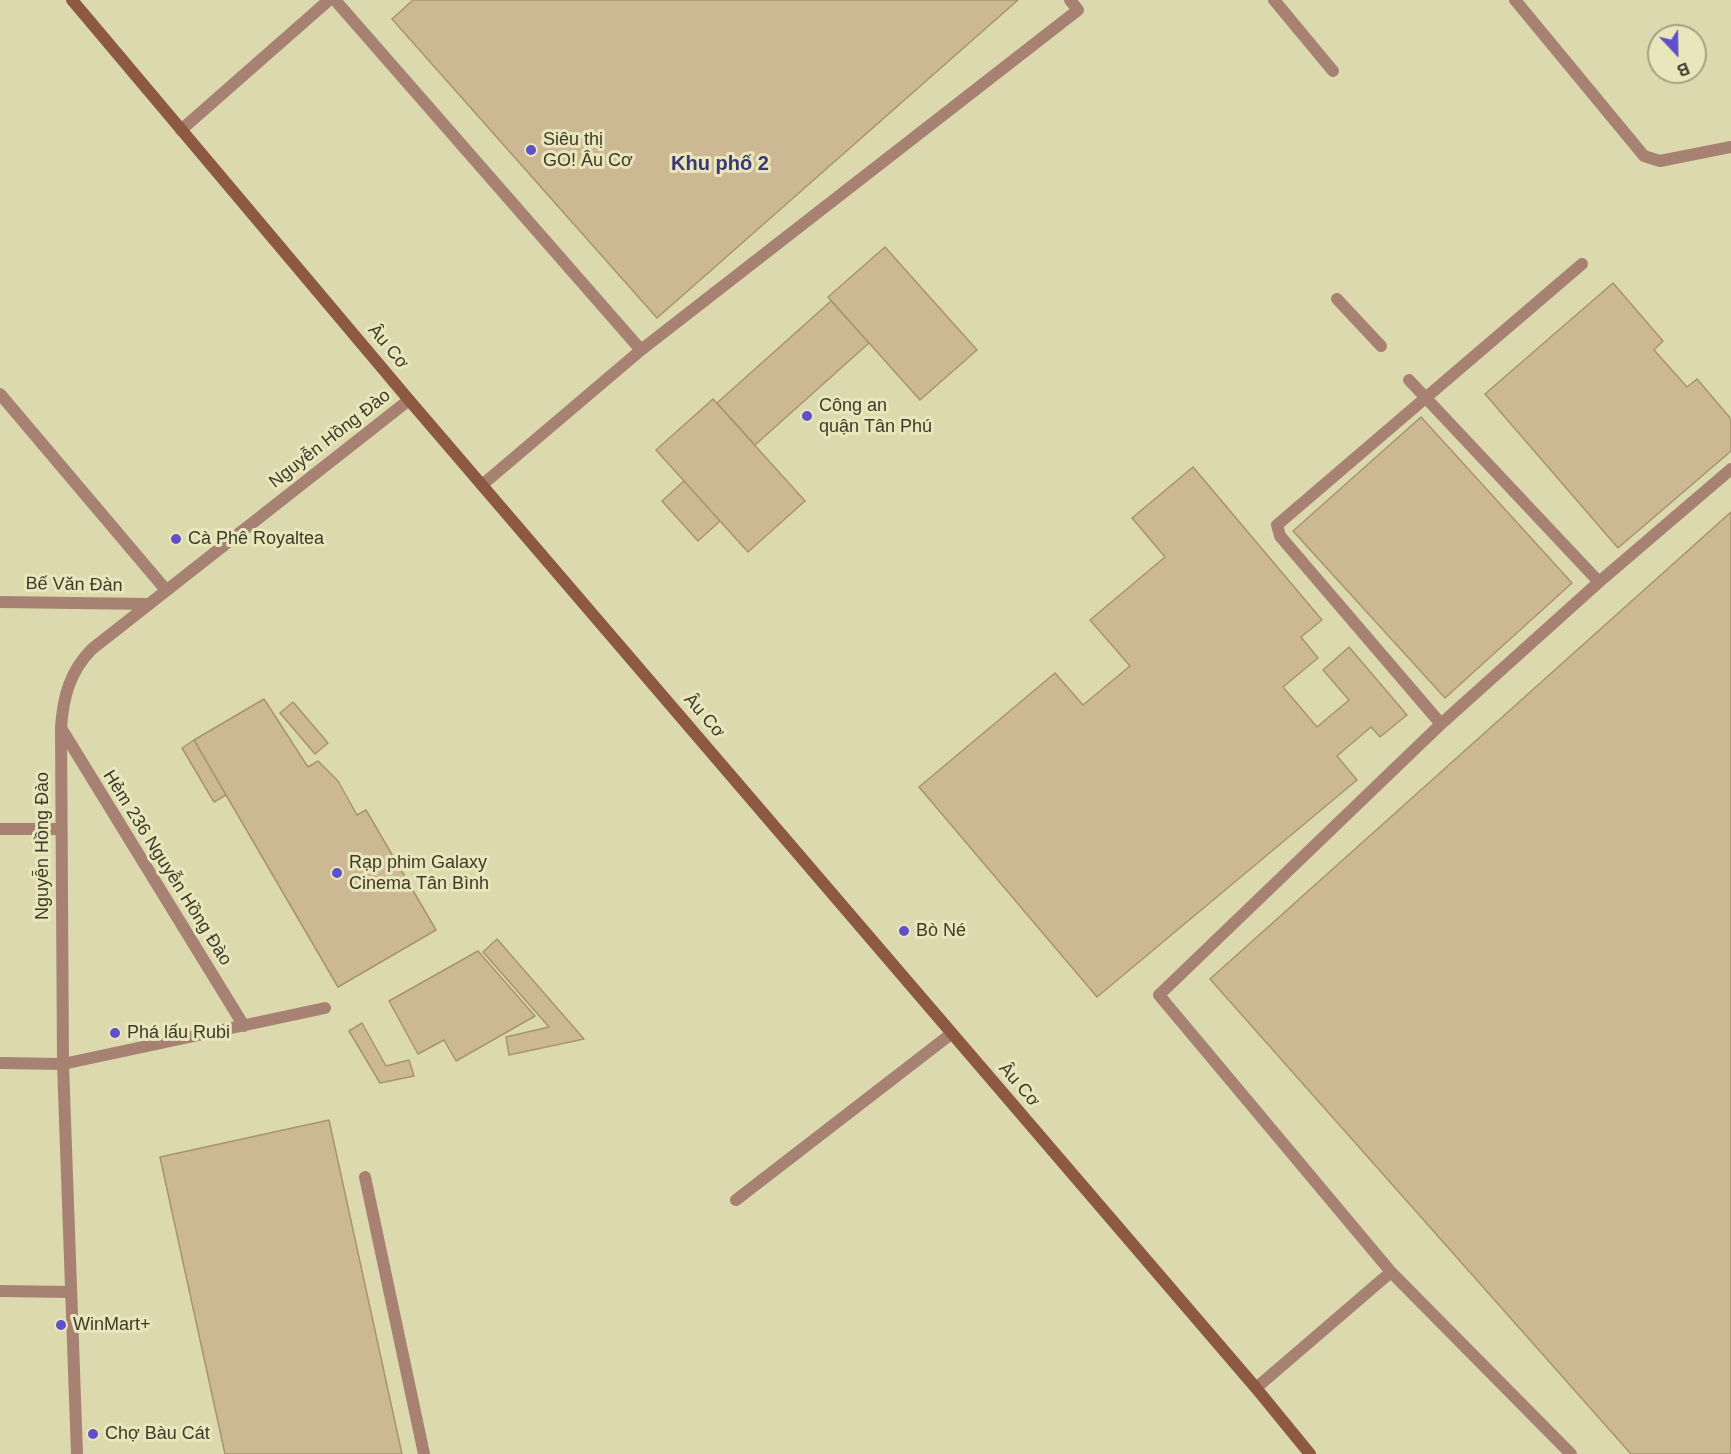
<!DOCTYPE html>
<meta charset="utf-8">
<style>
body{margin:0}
#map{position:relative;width:1731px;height:1454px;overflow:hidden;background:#dcd9af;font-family:Arial,sans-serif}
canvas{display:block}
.north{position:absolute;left:1647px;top:24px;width:60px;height:60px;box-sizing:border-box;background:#e9e6bc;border:2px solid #a4a282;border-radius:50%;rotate:158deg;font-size:16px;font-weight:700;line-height:24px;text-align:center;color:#3c3b2a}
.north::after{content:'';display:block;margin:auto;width:21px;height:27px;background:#6051ca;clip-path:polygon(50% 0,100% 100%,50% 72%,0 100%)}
</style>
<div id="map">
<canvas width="1731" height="1454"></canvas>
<div class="north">B</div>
</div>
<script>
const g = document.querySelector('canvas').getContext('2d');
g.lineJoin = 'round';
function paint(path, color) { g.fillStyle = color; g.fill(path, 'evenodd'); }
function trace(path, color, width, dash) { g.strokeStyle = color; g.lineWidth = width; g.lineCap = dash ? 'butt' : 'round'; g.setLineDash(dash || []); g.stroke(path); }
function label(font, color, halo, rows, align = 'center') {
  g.font = font + ' Arial,sans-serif'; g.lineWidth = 6; g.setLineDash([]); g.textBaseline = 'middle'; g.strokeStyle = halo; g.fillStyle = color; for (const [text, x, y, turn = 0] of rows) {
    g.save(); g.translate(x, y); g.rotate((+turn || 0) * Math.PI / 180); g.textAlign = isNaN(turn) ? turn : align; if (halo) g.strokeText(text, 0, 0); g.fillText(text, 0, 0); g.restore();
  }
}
const building = new Path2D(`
 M413,0H1018L657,318L392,19Z
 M885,247L977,350L920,400L828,297Z
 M1613,283L1663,341L1654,350L1687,387L1697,379L1731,419V451L1618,548L1485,394Z
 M831,301L869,343L755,445L717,403Z
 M713,399L805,501L748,552L656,450Z
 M1421,417L1572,583L1445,698L1293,531Z
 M1193,467L1322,620L1301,637L1318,658L1283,687L1317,727L1349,700L1323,670L1349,647L1407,715L1380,737L1371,727L1337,756L1357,780L1097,997L919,787L1055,673L1083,705L1130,666L1090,620L1165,557L1132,518Z
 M684,481L720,521L698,541L662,501Z
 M1731,512V1454H1631L1210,979Z
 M264,699L308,767L318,761L338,781L357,815L366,810L436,930L338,987L194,740Z
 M293,702L328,743L315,754L280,713Z
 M194,740L226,795L214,802L182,748Z
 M497,939L584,1039L509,1055L506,1037L549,1027L483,952Z
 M478,951L535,1016L456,1061L444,1040L418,1054L389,1001Z
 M362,1023L386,1066L409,1060L414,1076L380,1083L349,1031Z
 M329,1120L402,1454H225L160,1157Z`);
const service = new Path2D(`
 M335,0L641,350
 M1274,0L1333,71
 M1515,0L1644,156L1660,161L1731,147
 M1337,299L1381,346
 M0,394L166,590
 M482,485L641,350L1078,10L1070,0
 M1599,582L1731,469
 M1441,724L1280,536L1277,525L1582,264
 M61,728L244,1026
 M63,1064L325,1008
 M365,1177L424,1454
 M736,1200L951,1034
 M1391,1272L1571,1454
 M1256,1388L1391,1272L1159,995L1441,724L1599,582L1409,380`);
const minor = new Path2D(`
 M181,130L329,0
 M0,602L149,604
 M0,829H60
 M0,1063L63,1064
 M0,1291L71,1292`);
const tertiary = new Path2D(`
 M77,1454L63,1064L61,728C63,697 70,671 92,649L409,400`);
const secondary = new Path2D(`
 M72,0L409,400L1256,1388L1310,1454`);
const markers = [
 [531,150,6,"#6051ca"],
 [807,416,6,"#6051ca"],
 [176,539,6,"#6051ca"],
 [337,873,6,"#6051ca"],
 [904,931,6,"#6051ca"],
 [115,1033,6,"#6051ca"],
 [61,1325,6,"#6051ca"],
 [93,1434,6,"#6051ca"]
];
const poiNames = [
 ["Siêu thị",543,140],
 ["GO! Âu Cơ",543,161],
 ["Công an",819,406],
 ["quận Tân Phú",819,427],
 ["Cà Phê Royaltea",188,539],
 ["Rạp phim Galaxy",349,863],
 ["Cinema Tân Bình",349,884],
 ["Bò Né",916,931],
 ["Phá lấu Rubi",127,1033],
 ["WinMart+",73,1325],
 ["Chợ Bàu Cát",105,1434]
];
const streetNames = [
 ["Âu Cơ",388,347,50],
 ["Nguyễn Hồng Đào",330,439,-38],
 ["Bế Văn Đàn",74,585,1],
 ["Âu Cơ",704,716,49],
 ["Nguyễn Hồng Đào",43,846,-90],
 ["Hẻm 236 Nguyễn Hồng Đào",167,868,58],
 ["Âu Cơ",1019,1085,49]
];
const neighbourhoodNames = [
 ["Khu phố 2",720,164]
];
paint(building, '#ccb993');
trace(building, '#a79470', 1.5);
trace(service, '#a78273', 12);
trace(minor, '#a78273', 12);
trace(tertiary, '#a78273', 12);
trace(secondary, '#8d5943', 12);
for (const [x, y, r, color] of markers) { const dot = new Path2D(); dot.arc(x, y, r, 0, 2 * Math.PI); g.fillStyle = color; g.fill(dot); trace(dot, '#e9e6bc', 2); }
label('18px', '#3c3b2a', '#e9e6bc', poiNames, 'left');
label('18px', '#3c3b2a', '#e9e6bc', streetNames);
label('bold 20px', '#3b3773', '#e9e6bc', neighbourhoodNames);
</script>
